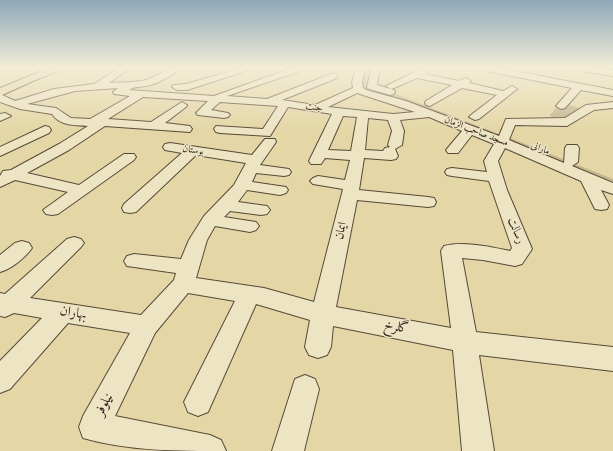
<!DOCTYPE html>
<meta charset="utf-8">
<style>
body{margin:0}
canvas{display:block;background:#e4d6a5}
</style>
<canvas width="613" height="451"></canvas>
<script>
const g = document.querySelector('canvas').getContext('2d');
g.lineJoin = 'round';
function paint(path, color) { g.fillStyle = color; g.fill(path, 'evenodd'); }
function trace(path, color, width, dash) { g.strokeStyle = color; g.lineWidth = width; g.lineCap = dash ? 'butt' : 'round'; g.setLineDash(dash || []); g.stroke(path); }
function label(font, color, halo, rows, align = 'center') {
  g.font = font + ' Vollkorn,Amiri,serif'; g.lineWidth = 3; g.setLineDash([]); g.textBaseline = 'middle'; g.strokeStyle = halo; g.fillStyle = color; for (const [text, x, y, turn = 0] of rows) {
    g.save(); g.translate(x, y); g.rotate((+turn || 0) * Math.PI / 180); g.textAlign = isNaN(turn) ? turn : align; if (halo) g.strokeText(text, 0, 0); g.fillText(text, 0, 0); g.restore();
  }
}
const green = new Path2D(`
 M362,67H374L371,88L398,95L504,136L500,140L364,92L359,82Z
 M560,103L580,108L572,117L556,121L550,115Z
 M508,137L613,179V189L504,139Z`);
const minor = new Path2D(`
 M57,67H69L35,80L32,81L27,78Z
 M121,67H131L109,83C120,82 135,83 146,80C160,76 166,67 180,67C174,76 158,83 147,86C140,87 135,86 129,90L214,96L295,67H303V70L227,96L267,99L331,74H337V78L282,100L315,105L353,88L352,82L357,67H365L362,82L363,88L366,90L406,101L499,136L506,119L565,118L586,105L613,102V108L594,110L567,126L515,125L509,140L564,163L565,148L567,145H577L579,148L578,162L572,166L613,183V194L601,190L609,205L607,209L601,210L595,209L581,181L505,148L498,161L507,190L532,249L522,264L515,266L483,260L462,258L476,332L613,347V371L479,355L494,451H462L453,350L333,326L331,347L327,355L318,358L309,355L305,347L310,320L256,304L208,412L198,416L188,412L184,402L235,301L188,293L155,333L115,416L210,435L221,440L226,451C178,451 128,451 83,438L79,427L83,416L130,333L68,323L10,389L0,393V361L42,318L14,313L5,317L0,316V293L5,294L67,239L74,237L81,239L84,243L81,247L30,298L141,315L174,280L176,273L127,266L124,261L127,256L134,254L181,259L189,240L204,216L234,185L246,163L196,155L136,212L130,213L124,212L122,208L124,204L182,153L165,150L163,147L165,144L170,143L252,155L265,139H275L276,142L260,165L289,169L291,172L289,175L284,176L256,173L252,182L286,187L288,190L286,193L280,195L247,190L238,202L267,206L270,210L267,214L261,215L230,211L224,217L256,222L259,226L256,230L250,232L215,226L207,240L196,278L264,288L314,302L343,189L313,184L310,181L313,178L318,176L345,180L350,160L325,158L321,164H311L309,161L332,114L288,107L270,136L220,133L216,132L214,129L216,126L263,129L278,106L220,102L211,110L228,113L230,115L228,117L224,118L198,115L196,113L208,101L143,97L108,119L151,122L182,102L187,105L186,107L165,123L190,126L192,129L190,132L105,126L69,150L27,173L79,185L124,154H134L136,157L134,160L58,214L52,215L46,214L43,210L68,192L15,180L0,187V176L3,171L11,170L59,144L88,126C74,125 60,126 52,114L20,109L0,102V94L15,101L54,89L94,84ZM118,88L113,92L114,94L130,96L90,119L71,118L56,108L27,104L75,91ZM357,93L415,112L393,114L328,107ZM343,116L357,117L351,151L328,150ZM429,117L462,131L446,150L448,153H458L472,135L494,144L484,161L487,172L452,168L447,169L445,172L447,175L452,176L489,181L512,248L510,251C490,247 464,241 444,246L441,251L451,328L336,307L357,200L428,207L434,206L436,202L434,198L428,197L359,190L364,158L391,160L396,159L398,156L395,149L402,145L404,131L400,120ZM368,118L388,120L392,131L388,145L390,147L385,148L383,151L365,150Z
 M246,67H258L187,90H177L172,87L174,85L186,84Z
 M372,67H380L377,85L394,90L395,92L394,94L390,95L369,89L367,87Z
 M425,67H429L432,69L425,74L459,81L466,78L471,81L469,83L503,91L512,86L517,89L479,119L475,120L469,117L471,115L497,95L462,88L430,106L426,105L425,103L426,101L452,85L417,78L394,88L391,89L386,86Z
 M478,67H494L613,90V96L581,90L565,108L561,109L556,106L572,88L482,70Z
 M572,67H590L613,70V76L576,70Z
 M5,113L11,116L0,121V114Z
 M45,126L49,127L51,130L49,133L0,156V147Z
 M22,241L29,243L32,248C25,258 11,269 0,272V255L15,243Z
 M305,375L315,379L319,389L304,451H272L295,379Z`);
const major = new Path2D(`
 M51,67H64L0,96V88Z`);
const farStreetnames = [
 ["جنت",314,108,9],
 ["مسجد صاحب الزمان",476,132,21],
 ["مارانی",540,149,22],
 ["بوستان",193,151,8]
];
const streetNames = [
 ["ایمان",342,231,-77],
 ["رسالت",515,231,68]
];
const nearStreetnames = [
 ["بهاران",73,314,10],
 ["گلرخ",396,328,11],
 ["نیلوفر",105,405,-62]
];
paint(green, '#c4b68d');
trace(minor, '#564a39', 2);
trace(major, '#271c15', 2);
paint(minor, '#ede4c4');
paint(major, '#e4d6a5');
const sky = g.createLinearGradient(0, 0, 0, 130);
sky.addColorStop(0, '#8da8ba');
sky.addColorStop(0.52, '#f3edd6');
sky.addColorStop(1, '#f3edd600');
g.fillStyle = sky;
g.fillRect(0, 0, 613, 130);
label('10px', '#271c15', '#ede4c4', farStreetnames);
label('12px', '#271c15', '#ede4c4', streetNames);
label('14px', '#271c15', '#ede4c4', nearStreetnames);
</script>
